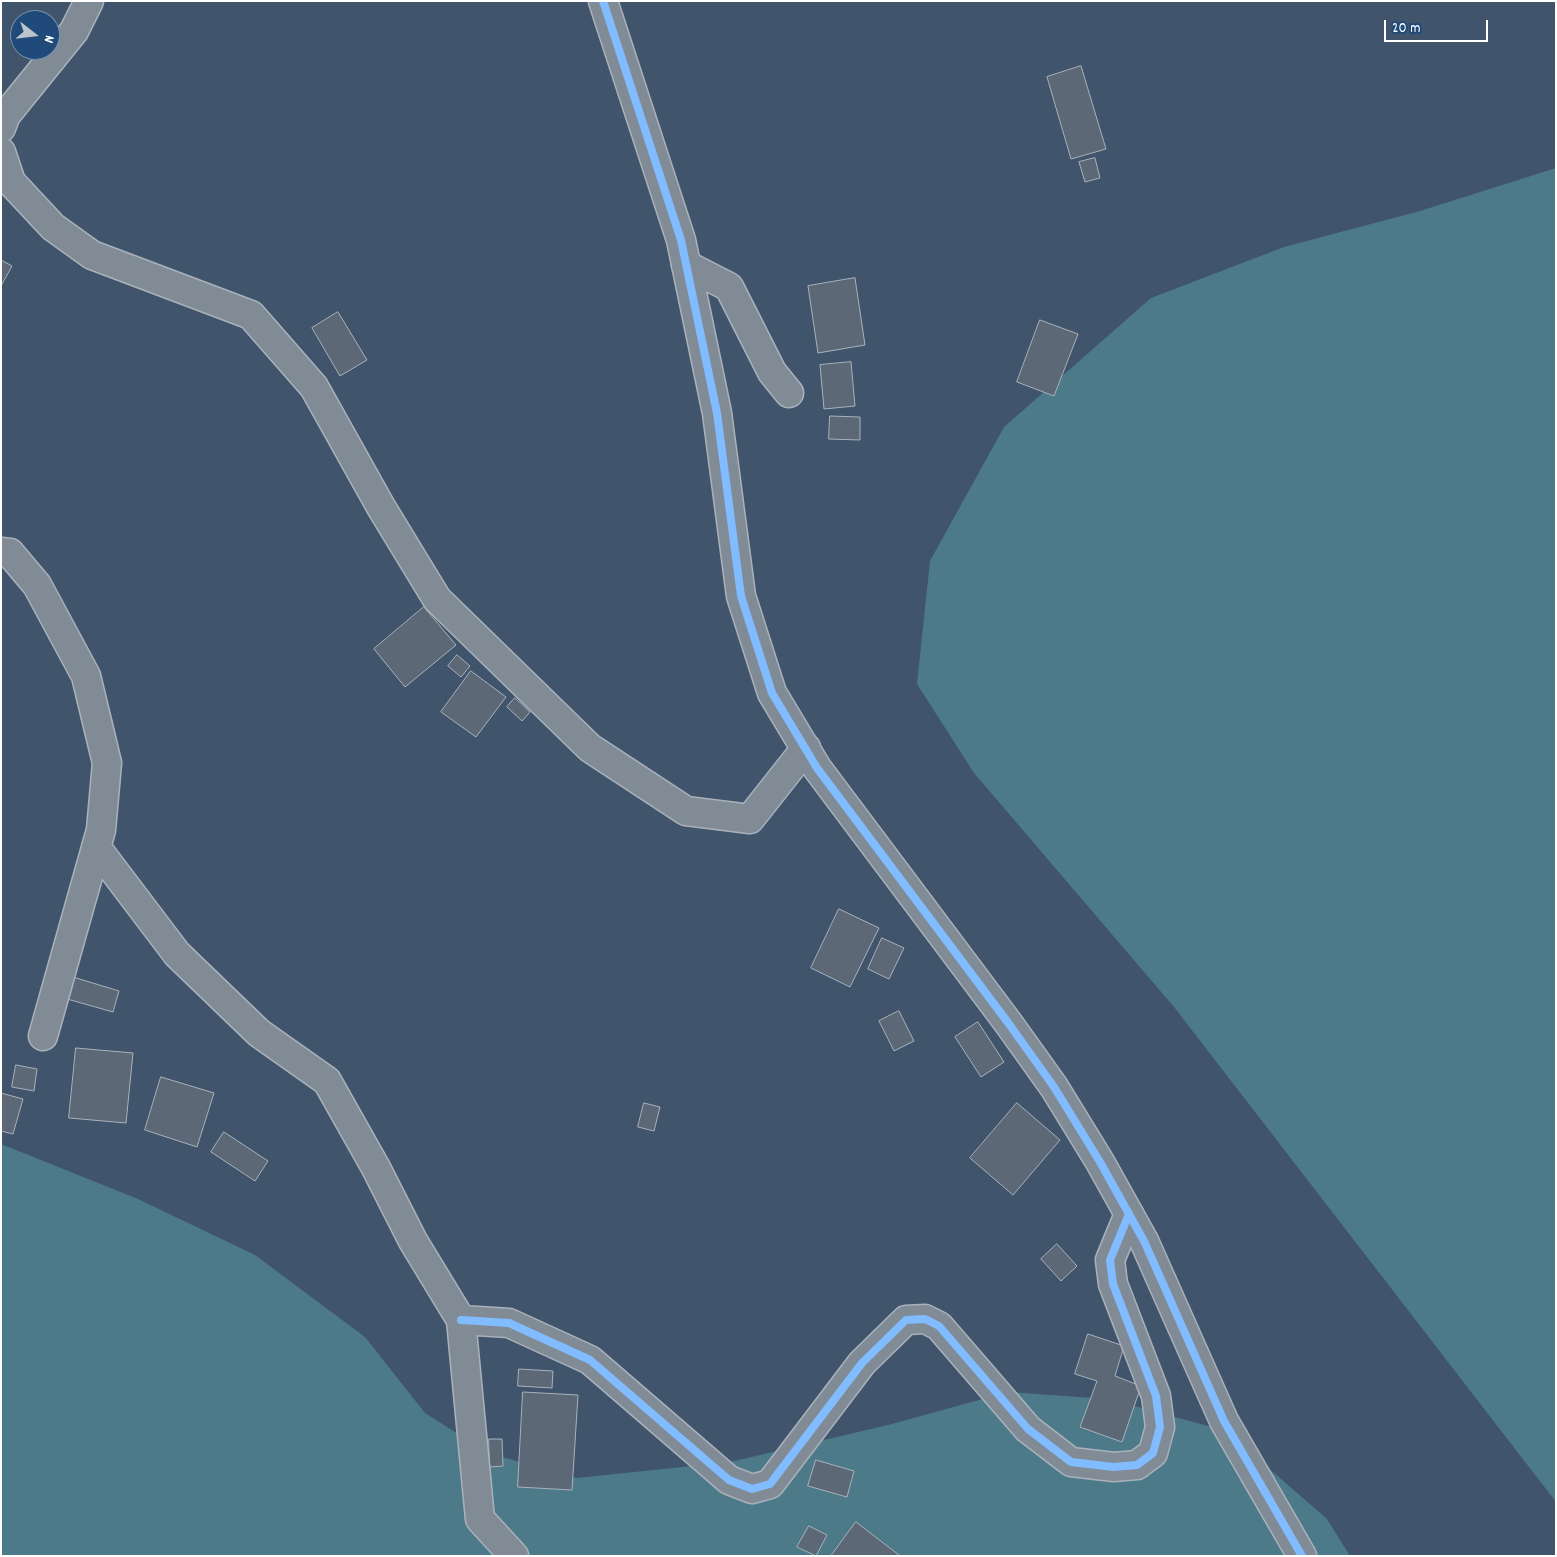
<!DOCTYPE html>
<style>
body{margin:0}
#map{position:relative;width:1557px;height:1557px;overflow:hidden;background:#40546b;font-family:Dekko,sans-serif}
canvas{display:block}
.frame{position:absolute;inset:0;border:2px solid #fff;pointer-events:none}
.north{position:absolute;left:10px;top:10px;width:50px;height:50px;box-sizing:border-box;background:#1f4a7a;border:1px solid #7992af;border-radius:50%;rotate:106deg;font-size:14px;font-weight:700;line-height:20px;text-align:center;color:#fff}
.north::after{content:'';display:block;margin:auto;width:18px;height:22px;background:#bcc3cb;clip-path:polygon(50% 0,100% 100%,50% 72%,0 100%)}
.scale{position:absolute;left:1384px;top:20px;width:104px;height:22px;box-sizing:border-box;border:2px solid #fff;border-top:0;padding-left:6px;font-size:15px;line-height:18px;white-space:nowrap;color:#fff;-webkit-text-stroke:4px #1f4a7a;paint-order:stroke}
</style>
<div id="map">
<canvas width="1557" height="1557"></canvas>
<div class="frame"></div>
<div class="north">N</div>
<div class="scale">20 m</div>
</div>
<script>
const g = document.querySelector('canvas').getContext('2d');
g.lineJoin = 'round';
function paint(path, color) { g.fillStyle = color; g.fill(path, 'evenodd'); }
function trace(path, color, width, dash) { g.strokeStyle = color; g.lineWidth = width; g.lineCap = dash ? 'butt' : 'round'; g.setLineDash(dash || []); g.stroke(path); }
const green = new Path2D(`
 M1556,168V1502L1174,1007L974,773L917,684L930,561L1004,427L1151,298L1284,247L1420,211Z
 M1,1144L138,1199L255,1255L365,1337L425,1413L488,1453L577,1478L730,1462L888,1425L1008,1392L1109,1399L1226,1431L1327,1519L1350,1556H1Z`);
const building = new Path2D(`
 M1081,66L1106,149L1071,159L1047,77Z
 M1095,158L1100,178L1085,182L1079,162Z
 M1,260L12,266L1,286Z
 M855,278L865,345L818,353L808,286Z
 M338,312L367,360L340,376L312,328Z
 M1040,320L1078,334L1054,396L1017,382Z
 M851,362L855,406L824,409L820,365Z
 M830,416L860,417V440L829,439Z
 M424,607L456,645L405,687L374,649Z
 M457,655L470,666L461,677L448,666Z
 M471,671L506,697L476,737L441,712Z
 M515,698L530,712L522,721L507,707Z
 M839,909L879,928L850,987L811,968Z
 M882,938L904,948L889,979L868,969Z
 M73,977L119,991L113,1012L67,999Z
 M899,1011L914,1041L894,1051L879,1021Z
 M978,1022L1004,1062L981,1077L955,1037Z
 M76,1048L133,1053L126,1123L69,1118Z
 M16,1065L37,1069L34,1091L12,1087Z
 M161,1077L214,1093L197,1147L145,1130Z
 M1,1093L23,1099L13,1134L1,1131Z
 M644,1103L660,1107L654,1131L638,1127Z
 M1017,1103L1060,1140L1013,1195L970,1158Z
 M224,1132L268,1161L255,1181L211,1152Z
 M1057,1244L1077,1266L1061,1281L1041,1259Z
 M1088,1334L1124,1346L1115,1376L1141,1386L1122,1442L1080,1427L1097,1381L1075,1374Z
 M519,1369L553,1371L552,1388L518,1386Z
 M523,1392L578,1395L572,1490L518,1487Z
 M489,1439H502L503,1466L490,1467Z
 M816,1460L854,1471L847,1497L808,1486Z
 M856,1522L899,1555L898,1556H831Z
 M809,1526L827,1535L816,1556L797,1547Z`);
const street = new Path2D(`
 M1,128L6,115L74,31L89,1
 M1,152L11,182L53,227L92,255L251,315L314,387L381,507L437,599L590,748L686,811L750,819L806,748
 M686,265L729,287L772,372L789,393
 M1,552L10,553L37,585L86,676L107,763L101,830L43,1036
 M96,847L177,954L259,1033L327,1081L376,1168L413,1241L461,1320L480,1519L514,1556
 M461,1320L509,1323L590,1360L729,1480L752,1489L770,1484L862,1363L906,1320L925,1319L939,1326L1028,1429L1071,1462L1114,1467L1137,1465L1153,1453L1160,1427L1156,1396L1113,1284L1110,1260L1129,1214`);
const secondary = new Path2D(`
 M603,1L681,240L717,413L741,596L772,693L817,768L1009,1024L1054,1087L1100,1162L1144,1241L1224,1421L1302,1556`);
const cycleway = new Path2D(`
 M603,1L681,240L717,413L741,596L772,693L817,768L1009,1024L1054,1087L1100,1162L1144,1241L1224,1421L1302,1556
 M461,1320L509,1323L590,1360L729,1480L752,1489L770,1484L862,1363L906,1320L925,1319L939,1326L1028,1429L1071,1462L1114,1467L1137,1465L1153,1453L1160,1427L1156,1396L1113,1284L1110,1260L1129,1214`);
paint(green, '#4c7a88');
paint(building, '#5d6877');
trace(building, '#a9b2bc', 1);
trace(street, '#a9b2bc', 31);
trace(secondary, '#a9b2bc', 31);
trace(street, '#818b96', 28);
trace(secondary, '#818b96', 28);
trace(cycleway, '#80bcff', 8);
</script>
